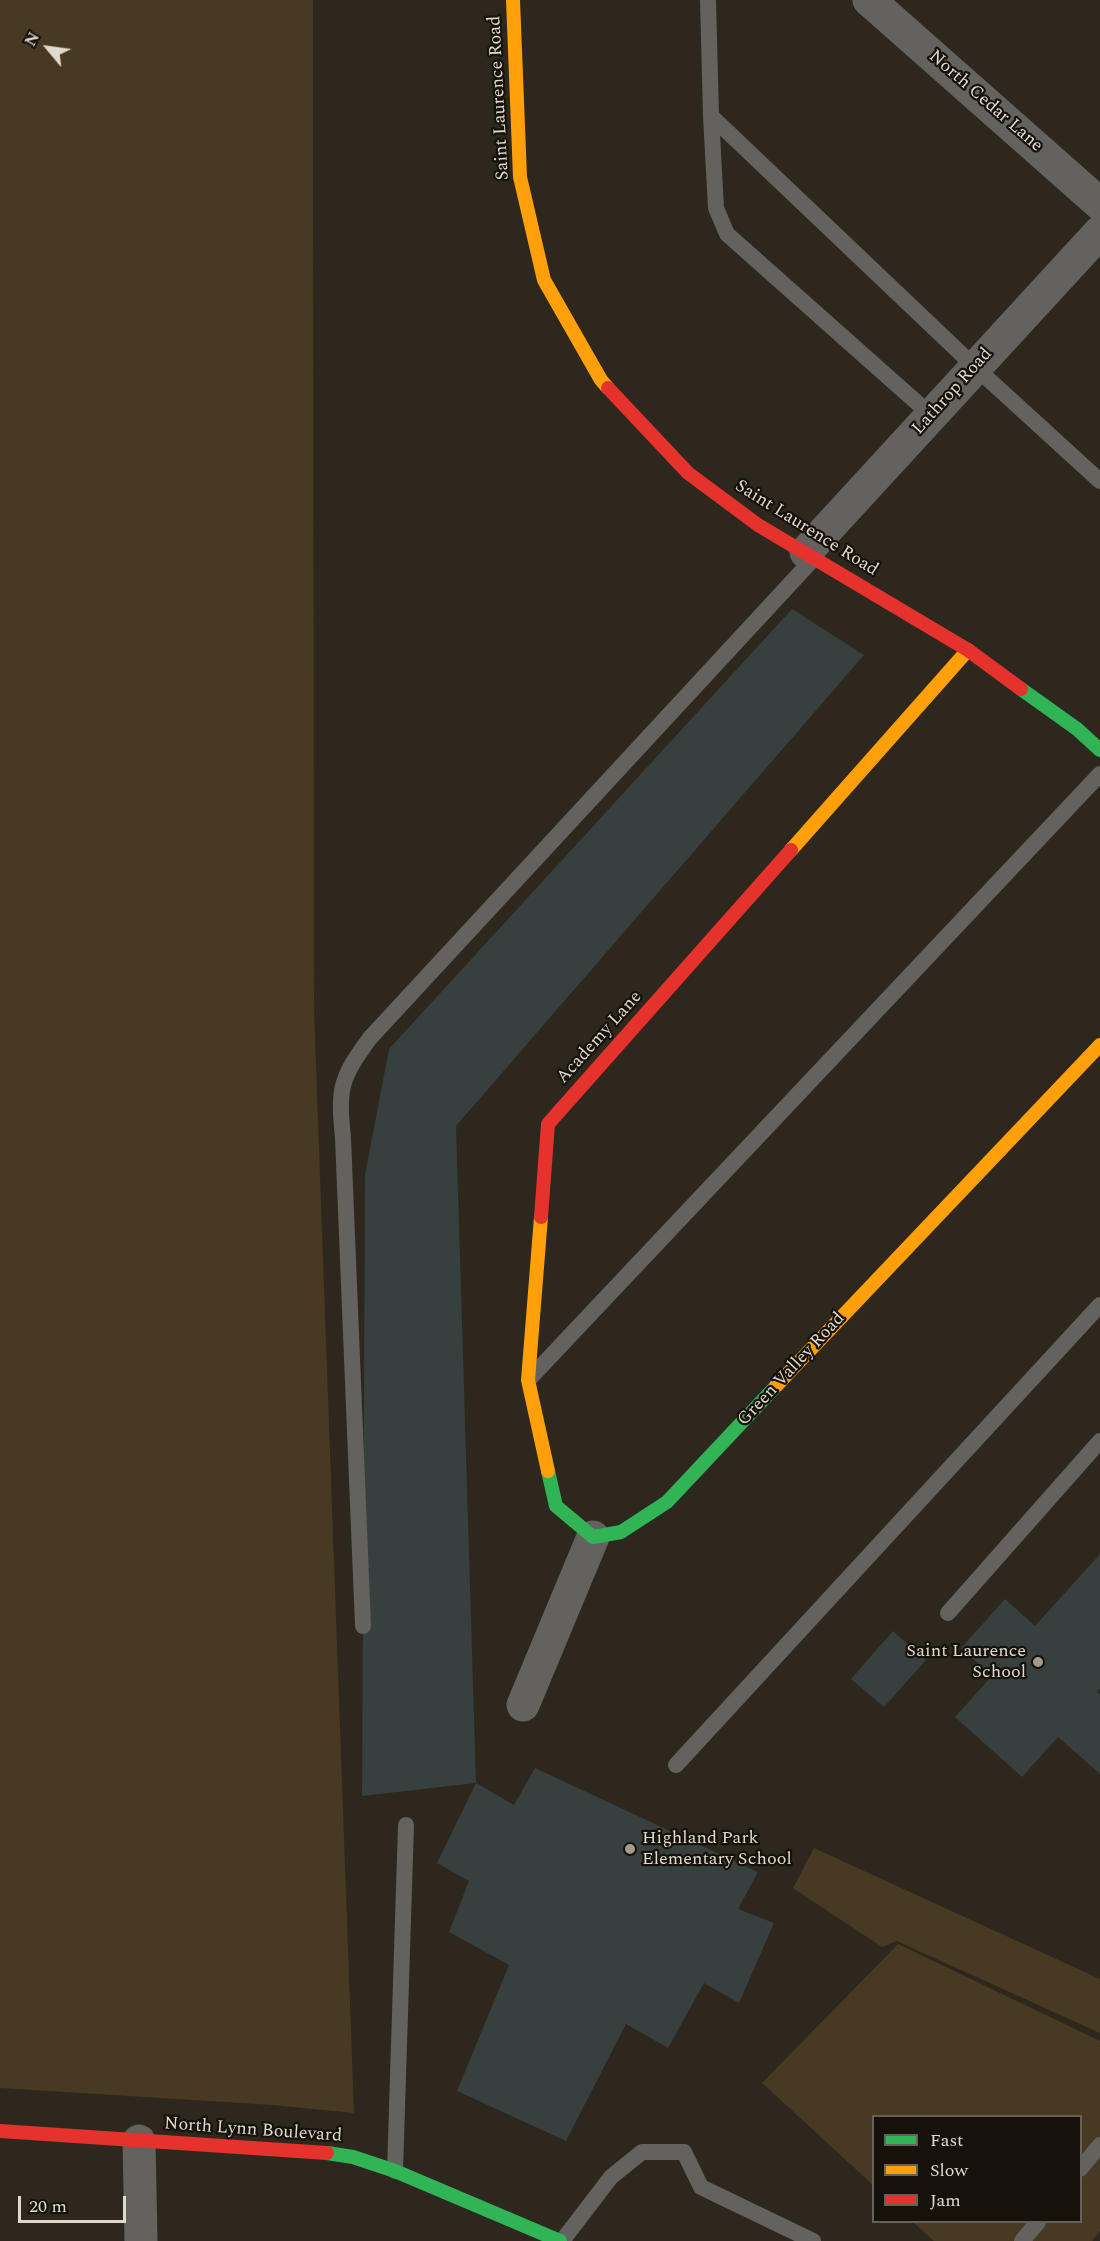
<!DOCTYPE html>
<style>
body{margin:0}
#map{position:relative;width:1100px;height:2241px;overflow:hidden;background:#2d271d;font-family:Spectral,serif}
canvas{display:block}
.legend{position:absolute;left:872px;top:2115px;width:210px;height:108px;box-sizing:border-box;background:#16110a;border:2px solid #676158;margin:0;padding:8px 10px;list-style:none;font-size:18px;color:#e0d9ce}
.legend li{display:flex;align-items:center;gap:12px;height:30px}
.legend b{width:30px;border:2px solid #676158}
.north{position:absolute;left:18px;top:18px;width:60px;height:60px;-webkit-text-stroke:4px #16110a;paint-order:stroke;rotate:299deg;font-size:16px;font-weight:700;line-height:24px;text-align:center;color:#e0d9ce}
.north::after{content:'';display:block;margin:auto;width:21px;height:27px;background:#e0d9ce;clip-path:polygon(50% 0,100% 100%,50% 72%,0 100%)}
.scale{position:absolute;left:18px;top:2196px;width:108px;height:27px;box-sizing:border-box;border:3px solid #e0d9ce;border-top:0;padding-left:8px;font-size:18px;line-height:21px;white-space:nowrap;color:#e0d9ce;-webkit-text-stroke:4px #16110a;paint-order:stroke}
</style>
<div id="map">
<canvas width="1100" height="2241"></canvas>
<ul class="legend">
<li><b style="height:8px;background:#30b455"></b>Fast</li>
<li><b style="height:8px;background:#ff9f0a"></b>Slow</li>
<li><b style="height:8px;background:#e5322d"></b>Jam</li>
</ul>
<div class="north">N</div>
<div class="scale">20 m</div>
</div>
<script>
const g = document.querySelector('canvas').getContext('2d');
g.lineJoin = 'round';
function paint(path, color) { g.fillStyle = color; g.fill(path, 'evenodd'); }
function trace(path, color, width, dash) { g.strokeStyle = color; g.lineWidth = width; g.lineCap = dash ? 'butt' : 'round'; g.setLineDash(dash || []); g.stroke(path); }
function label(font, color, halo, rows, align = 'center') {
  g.font = font + ' Spectral,serif'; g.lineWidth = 4.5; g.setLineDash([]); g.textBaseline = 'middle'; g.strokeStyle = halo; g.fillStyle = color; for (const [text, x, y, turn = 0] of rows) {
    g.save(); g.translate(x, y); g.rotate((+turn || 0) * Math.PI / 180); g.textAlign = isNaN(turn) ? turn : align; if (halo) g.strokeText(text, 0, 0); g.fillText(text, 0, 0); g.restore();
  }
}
const green = new Path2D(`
 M0,0H313L314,1010L354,2113L272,2105L0,2088Z
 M814,1848L1100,1979V2033L897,1941L882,1947L793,1888Z
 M898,1944L1100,2041V2231L1092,2241H934L913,2222H1080V2116H874L873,2185L762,2083Z`);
const building = new Path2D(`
 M792,609L864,655L456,1126L476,1783L362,1796L365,1175L389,1049Z
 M1100,1554V1689L1097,1692L1100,1694V1774L1058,1737L1022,1777L955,1717L992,1676L961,1648L1005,1599L1035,1626Z
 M893,1631L926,1660L884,1707L851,1679Z
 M535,1768L758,1872L738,1909L774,1923L739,2003L704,1983L668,2048L626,2024L566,2141L457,2091L509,1965L449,1932L469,1881L437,1863L476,1783L514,1805Z`);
const lane = new Path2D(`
 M708,0L711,116L975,367L1100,481
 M711,116L716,208L727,234L932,416
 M531,1377L1100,774
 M948,1613L1100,1441
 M363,1626L343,1138C338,1088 340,1079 370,1038L815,557
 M676,1765L1100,1305
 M1080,2169L1100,2145
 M395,2171L406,1825
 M562,2241L611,2177L642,2152H684L701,2187L813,2241
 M1022,2241L1038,2222`);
const street = new Path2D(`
 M869,0L1100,204
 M806,552L1100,232
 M523,1705L593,1537
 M139,2141L141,2241`);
const fast = new Path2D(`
 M1021,689L1077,729L1100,750
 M548,1471L556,1506L593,1537L621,1532L667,1502L776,1386
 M327,2153L353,2157L395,2171L560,2241`);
const slow = new Path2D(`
 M513,0L520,177L544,280L601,380L608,388
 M791,850L968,650
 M541,1217L528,1380L548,1471
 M776,1386L1100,1045`);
const jam = new Path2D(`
 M608,388L688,473L758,525L968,650L1021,689
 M541,1217L548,1124L791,850
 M0,2131L327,2153`);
const markers = [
 [1038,1662,6,"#a19b90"],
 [630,1849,6,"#a19b90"]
];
const streetNames = [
 ["Saint Laurence Road",500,98,-93],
 ["North Cedar Lane",985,102,41],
 ["Lathrop Road",953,392,-48],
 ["Saint Laurence Road",806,529,32],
 ["Academy Lane",600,1038,-48],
 ["Green Valley Road",792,1370,-47],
 ["North Lynn Boulevard",253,2131,4]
];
const poiNames = [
 ["Saint Laurence",1026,1652],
 ["School",1026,1673],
 ["Highland Park",642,1839,"left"],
 ["Elementary School",642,1860,"left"]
];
paint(green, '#483922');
paint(building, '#383f3f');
trace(lane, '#63625e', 16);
trace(street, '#63625e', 33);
trace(fast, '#30b455', 14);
trace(slow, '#ff9f0a', 14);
trace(jam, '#e5322d', 14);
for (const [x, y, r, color] of markers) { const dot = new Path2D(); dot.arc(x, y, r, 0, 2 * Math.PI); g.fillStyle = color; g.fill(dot); trace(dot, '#16110a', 2); }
label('18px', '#e0d9ce', '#16110a', streetNames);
label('18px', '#e0d9ce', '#16110a', poiNames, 'right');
</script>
